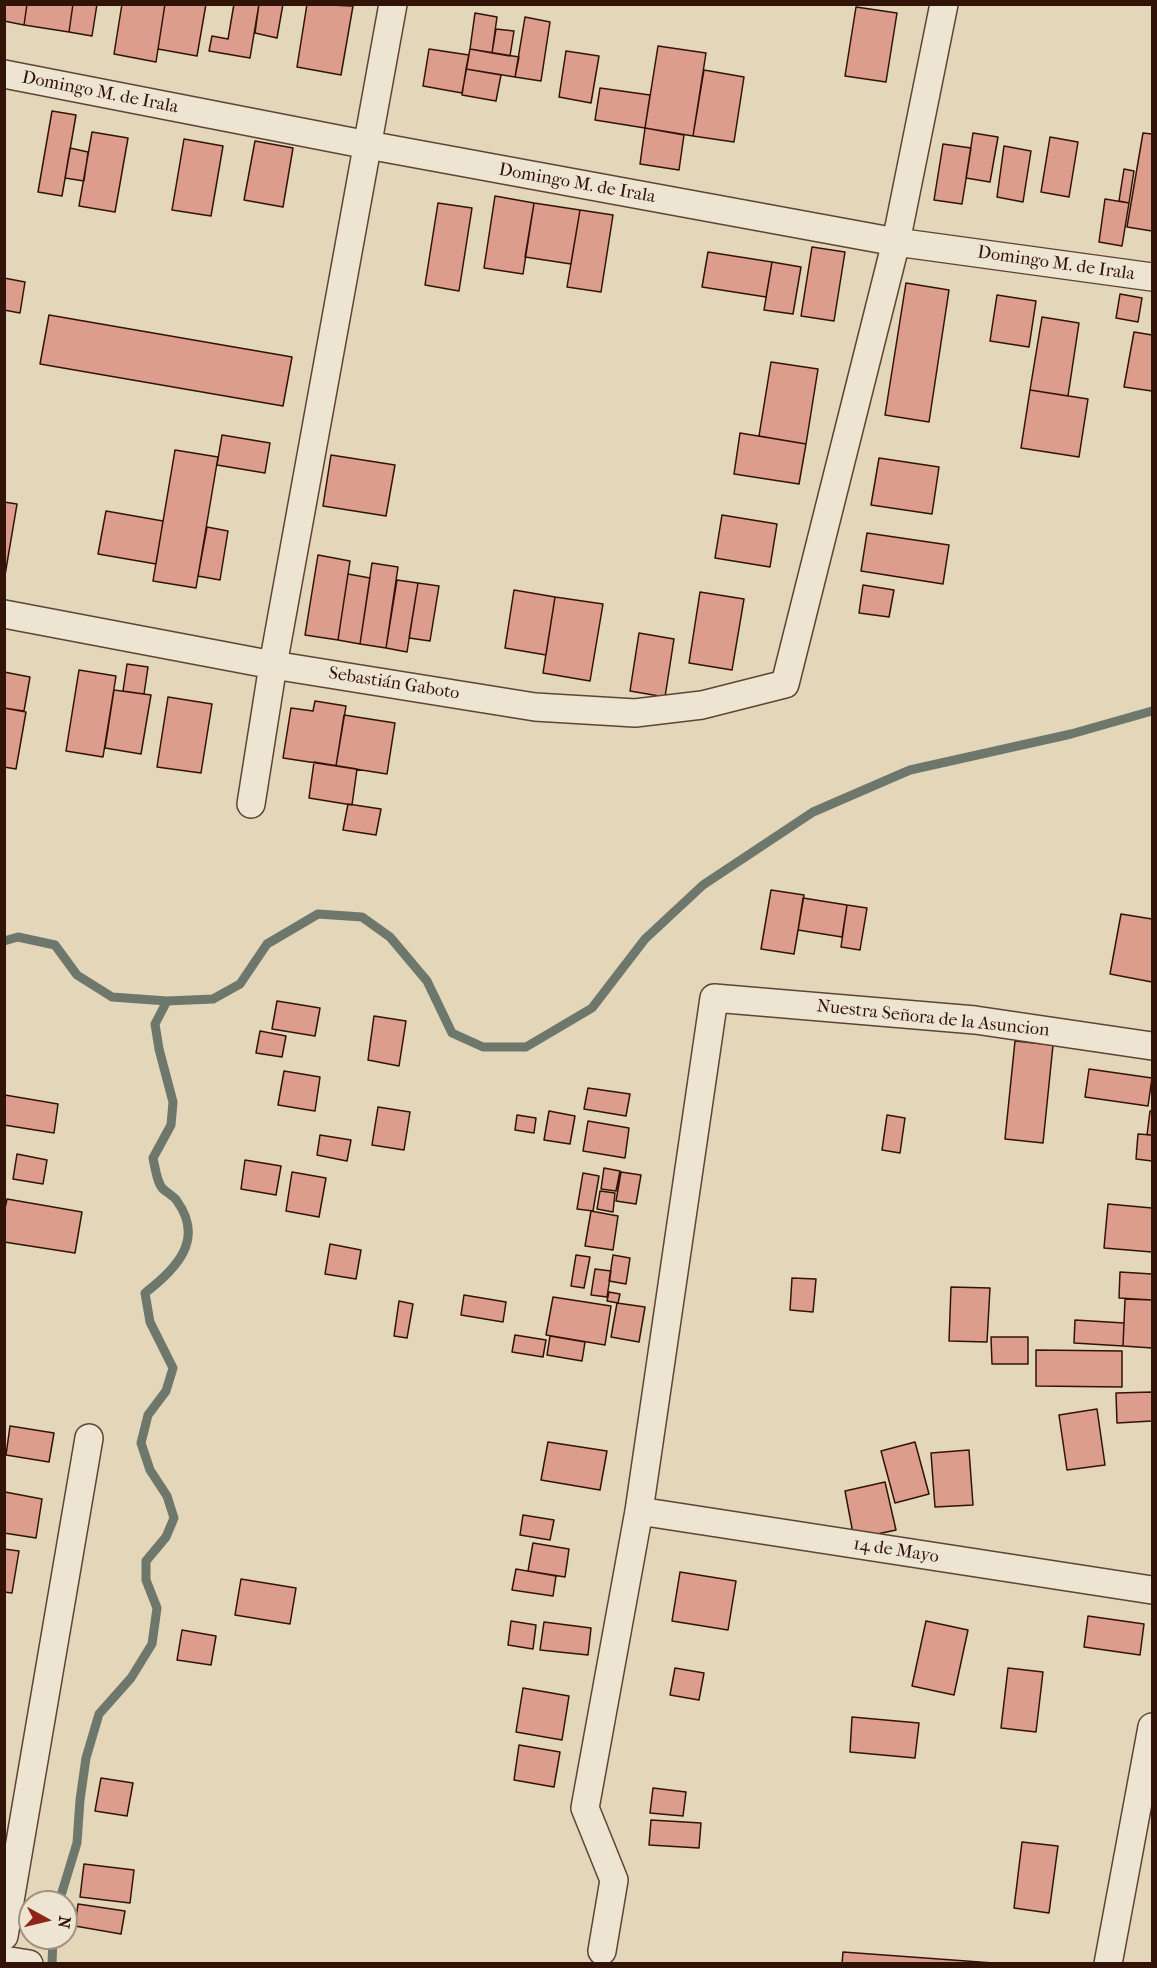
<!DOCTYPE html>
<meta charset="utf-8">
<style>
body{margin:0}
#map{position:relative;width:1157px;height:1968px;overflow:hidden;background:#e3d6b9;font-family:"IM FELL French Canon",serif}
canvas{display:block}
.frame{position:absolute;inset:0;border:6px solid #321308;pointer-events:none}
.north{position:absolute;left:18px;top:1890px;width:60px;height:60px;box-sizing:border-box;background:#ede4d2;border:2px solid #a29081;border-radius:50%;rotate:98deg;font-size:16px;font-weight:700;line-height:24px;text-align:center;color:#321308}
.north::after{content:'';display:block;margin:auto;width:21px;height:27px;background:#8f2418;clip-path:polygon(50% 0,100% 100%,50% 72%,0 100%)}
</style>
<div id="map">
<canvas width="1157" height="1968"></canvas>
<div class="frame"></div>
<div class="north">N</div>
</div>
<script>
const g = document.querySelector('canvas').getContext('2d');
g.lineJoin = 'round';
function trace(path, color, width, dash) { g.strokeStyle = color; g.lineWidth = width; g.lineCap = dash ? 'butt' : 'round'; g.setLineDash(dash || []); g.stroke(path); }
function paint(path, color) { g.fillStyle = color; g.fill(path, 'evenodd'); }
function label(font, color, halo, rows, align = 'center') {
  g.font = font + ' "IM FELL French Canon",serif'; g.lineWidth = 4.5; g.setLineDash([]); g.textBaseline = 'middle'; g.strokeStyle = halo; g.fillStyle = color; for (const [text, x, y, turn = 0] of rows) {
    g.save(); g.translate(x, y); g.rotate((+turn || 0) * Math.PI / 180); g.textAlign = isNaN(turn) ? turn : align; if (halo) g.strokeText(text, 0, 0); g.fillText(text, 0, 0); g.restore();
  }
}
const stream = new Path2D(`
 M4,941L18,937L55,945L77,975L112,997L167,1001L213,999L240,984L267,944L318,914L362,917L390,937L427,981L452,1033L483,1047H526L592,1008L645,939L703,885L813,812L910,770L1071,734L1152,711
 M59,1902L77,1843L80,1800L86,1758L99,1714L131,1678L152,1644L157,1608L146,1580V1561L166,1537L174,1518L167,1496L150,1470L141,1443L148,1415L166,1391L173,1368L150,1322L145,1293C176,1269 205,1240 177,1201C174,1196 167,1193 163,1189C157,1183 155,1167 153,1158L171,1125L173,1102L159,1049L155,1024L167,1001
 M52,1964L53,1938`);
const building = new Path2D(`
 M4,4H27L24,25L4,21Z
 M27,4H73L69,32L24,25Z
 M73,4H97L92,36L69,32Z
 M122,4H165L156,62L114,54Z
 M165,4H206L197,56L158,49Z
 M234,4H259L250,58L209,51L212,36L228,39Z
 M259,4H283L277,38L255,33Z
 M307,4L353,6L341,75L297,67Z
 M856,7L897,13L886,82L845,76Z
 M475,13L497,17L492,53L470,49Z
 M525,17L550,22L541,81L515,77Z
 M496,29L514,31L510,56L492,53Z
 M658,46L706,53L693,136L645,128Z
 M429,49L469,55L462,93L423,86Z
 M470,49L519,57L515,77L466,69Z
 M566,51L599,56L591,103L559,97Z
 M466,69L501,75L496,101L462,95Z
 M704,70L744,77L734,142L693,136Z
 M600,88L650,95L645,128L595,120Z
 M52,111L76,115L62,196L38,192Z
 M645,128L684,135L679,170L640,164Z
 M92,132L128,138L115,212L79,206Z
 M973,133L998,137L990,182L966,178Z
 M1143,133L1152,134V231L1127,227Z
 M1050,137L1078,142L1069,197L1041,192Z
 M184,139L223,146L211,216L172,210Z
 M255,141L293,148L283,207L244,200Z
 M943,144L971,148L962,204L934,200Z
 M1004,146L1031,151L1023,202L997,197Z
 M70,148L88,152L84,181L65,178Z
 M1124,169L1134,171L1129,203L1119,201Z
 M495,196L534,203L523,274L484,268Z
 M1105,199L1129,203L1122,246L1099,242Z
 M438,203L472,208L459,291L425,285Z
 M534,203L580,210L571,264L525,257Z
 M580,210L613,215L601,292L567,287Z
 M812,247L845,252L834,321L801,316Z
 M708,252L772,262L766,297L702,287Z
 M772,262L801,267L793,314L764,310Z
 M4,278L25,282L20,313L4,310Z
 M906,283L949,290L929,422L885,415Z
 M1120,294L1142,298L1138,322L1116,318Z
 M997,295L1036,301L1029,347L990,341Z
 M49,315L292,357L283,406L40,364Z
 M1042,317L1079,323L1068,396L1030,390Z
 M1134,332L1152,335V391L1124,387Z
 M771,362L818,369L806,444L759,436Z
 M1030,390L1088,399L1079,457L1021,448Z
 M740,433L806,444L799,484L734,474Z
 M222,435L270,443L265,473L217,465Z
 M175,450L218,457L196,588L153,581Z
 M331,455L395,465L386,516L323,506Z
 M879,458L939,467L932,514L871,505Z
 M4,502L17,504L5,575H4Z
 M106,511L163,521L156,564L98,554Z
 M722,515L777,524L770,567L715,558Z
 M207,527L228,531L220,580L198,576Z
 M867,533L949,545L943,584L861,571Z
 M318,555L350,561L338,640L305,635Z
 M372,563L398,567L386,648L360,644Z
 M348,574L370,578L360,644L338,640Z
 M397,580L418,583L407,652L386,648Z
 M418,583L439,586L430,641L409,638Z
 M863,585L894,590L889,617L859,613Z
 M514,590L555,597L546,655L505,648Z
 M700,592L744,599L732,670L689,663Z
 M555,597L603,604L590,681L543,673Z
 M639,633L674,639L665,697L630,691Z
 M127,664L148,667L144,694L123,691Z
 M79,670L116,676L103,757L66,751Z
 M4,672L30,677L24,711L4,708Z
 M114,690L151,695L141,754L105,748Z
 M168,697L212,704L201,773L157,767Z
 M315,701L346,706L336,766L283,758L291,708L313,711Z
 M4,708L26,712L16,769L4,767Z
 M344,715L395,723L387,774L336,766Z
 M314,762L357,769L352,805L309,798Z
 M348,804L381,809L376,835L343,830Z
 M771,890L804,895L794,954L761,949Z
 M803,898L847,905L842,937L798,930Z
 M847,905L867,908L860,950L841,947Z
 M1121,914L1152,919V982L1110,974Z
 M277,1001L320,1008L315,1036L272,1029Z
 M374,1016L406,1021L399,1066L368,1060Z
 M260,1031L286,1036L282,1057L256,1053Z
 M1015,1041L1053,1045L1043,1143L1005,1139Z
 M1089,1069L1152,1078L1148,1106L1085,1097Z
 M284,1071L320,1077L315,1111L278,1105Z
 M588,1088L630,1094L626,1116L584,1109Z
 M5,1095L58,1104L54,1133L4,1125Z
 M378,1107L410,1112L404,1150L372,1145Z
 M549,1111L575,1116L570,1144L544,1140Z
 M1150,1111H1152V1135H1147Z
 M517,1115L536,1118L534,1133L515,1130Z
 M887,1115L905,1118L900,1153L882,1150Z
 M588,1121L629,1128L625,1158L583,1151Z
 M1138,1134L1152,1135V1161L1136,1159Z
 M320,1135L351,1140L347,1161L317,1155Z
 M17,1154L47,1160L43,1184L13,1179Z
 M245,1160L281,1166L276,1195L241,1189Z
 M604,1168L620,1171L616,1191L601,1189Z
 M292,1172L326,1178L319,1217L286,1211Z
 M621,1172L641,1175L636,1204L616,1201Z
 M583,1173L599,1176L593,1211L577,1209Z
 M600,1191L615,1193L613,1212L597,1209Z
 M7,1199L82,1212L75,1253L4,1242V1213Z
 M1108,1204L1152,1208V1252L1104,1248Z
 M591,1211L618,1216L613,1250L585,1246Z
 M330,1244L361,1250L356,1279L325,1274Z
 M576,1255L590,1257L584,1288L571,1286Z
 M613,1255L630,1258L626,1284L609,1281Z
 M595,1269L611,1271L607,1297L591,1295Z
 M1120,1272L1152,1274V1300L1119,1298Z
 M792,1278L816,1279L813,1312L790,1310Z
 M951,1287L990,1288L987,1342L949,1341Z
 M609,1292L620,1294L618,1303L607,1301Z
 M464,1295L506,1302L503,1322L461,1315Z
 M553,1297L611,1306L605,1345L546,1335Z
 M1125,1299L1152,1300V1348L1123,1346Z
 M399,1301L413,1304L407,1338L394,1336Z
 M617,1303L645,1307L639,1342L611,1337Z
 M1075,1320L1124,1323L1123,1346L1074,1343Z
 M515,1335L546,1340L543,1357L512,1352Z
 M550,1336L585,1342L582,1361L547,1355Z
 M991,1337H1028V1364H992Z
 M1036,1350L1122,1351V1387L1036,1386Z
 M1152,1392V1421L1117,1423L1116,1393Z
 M1097,1409L1105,1465L1067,1470L1059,1415Z
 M10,1426L54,1433L49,1462L6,1455Z
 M548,1442L607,1451L600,1490L541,1480Z
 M915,1442L929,1494L895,1503L881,1451Z
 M969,1450L973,1505L935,1507L931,1453Z
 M885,1482L896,1530L854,1539L845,1491Z
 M5,1492L42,1499L36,1538L4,1533Z
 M523,1515L554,1520L550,1540L520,1535Z
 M533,1543L569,1549L565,1577L528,1571Z
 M4,1549L19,1551L12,1593L4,1592Z
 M516,1569L556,1576L553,1596L512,1590Z
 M680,1572L736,1581L728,1630L672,1621Z
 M241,1579L296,1588L290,1624L235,1615Z
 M1088,1616L1144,1624L1140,1655L1084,1647Z
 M511,1621L536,1625L533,1649L508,1645Z
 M926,1621L968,1630L954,1695L912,1686Z
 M544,1622L591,1628L588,1655L540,1650Z
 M182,1630L216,1636L211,1665L177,1660Z
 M675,1668L704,1673L699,1700L670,1695Z
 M1008,1668L1043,1672L1036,1732L1001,1728Z
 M523,1688L569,1696L562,1740L516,1732Z
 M852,1717L919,1723L915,1758L850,1752Z
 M519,1745L560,1752L554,1787L514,1780Z
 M101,1778L133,1783L127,1816L95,1811Z
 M653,1788L686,1792L683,1816L650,1813Z
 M651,1820L701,1823L699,1848L649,1845Z
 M1022,1842L1058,1846L1049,1913L1014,1908Z
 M84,1864L134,1870L130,1903L80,1897Z
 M78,1904L125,1911L121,1934L75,1926Z
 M843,1952L1007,1964H842Z`);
const street = new Path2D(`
 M4,74L368,145L896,242L1152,277
 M4,614L273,665L535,707L635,713L702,705L785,684L896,242L944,4
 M251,804L273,665L393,4
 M639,1511L1152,1590
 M4,1936L89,1438
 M602,1951L614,1880L585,1808L639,1511L714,998L975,1020L1152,1046
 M4,1960L29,1964
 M1108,1964L1152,1727`);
const streetNames = [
 ["Domingo M. de Irala",100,93,11],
 ["Domingo M. de Irala",577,184,10],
 ["Domingo M. de Irala",1056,264,8],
 ["Sebastián Gaboto",394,684,9],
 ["Nuestra Señora de la Asuncion",933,1019,6],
 ["14 de Mayo",896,1551,9]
];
trace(stream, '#6d776c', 9);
paint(building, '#dd9d8d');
trace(building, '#321308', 1.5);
trace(street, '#5e4434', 30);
trace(street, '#ede4d2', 27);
label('18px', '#321308', '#ede4d2', streetNames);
</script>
